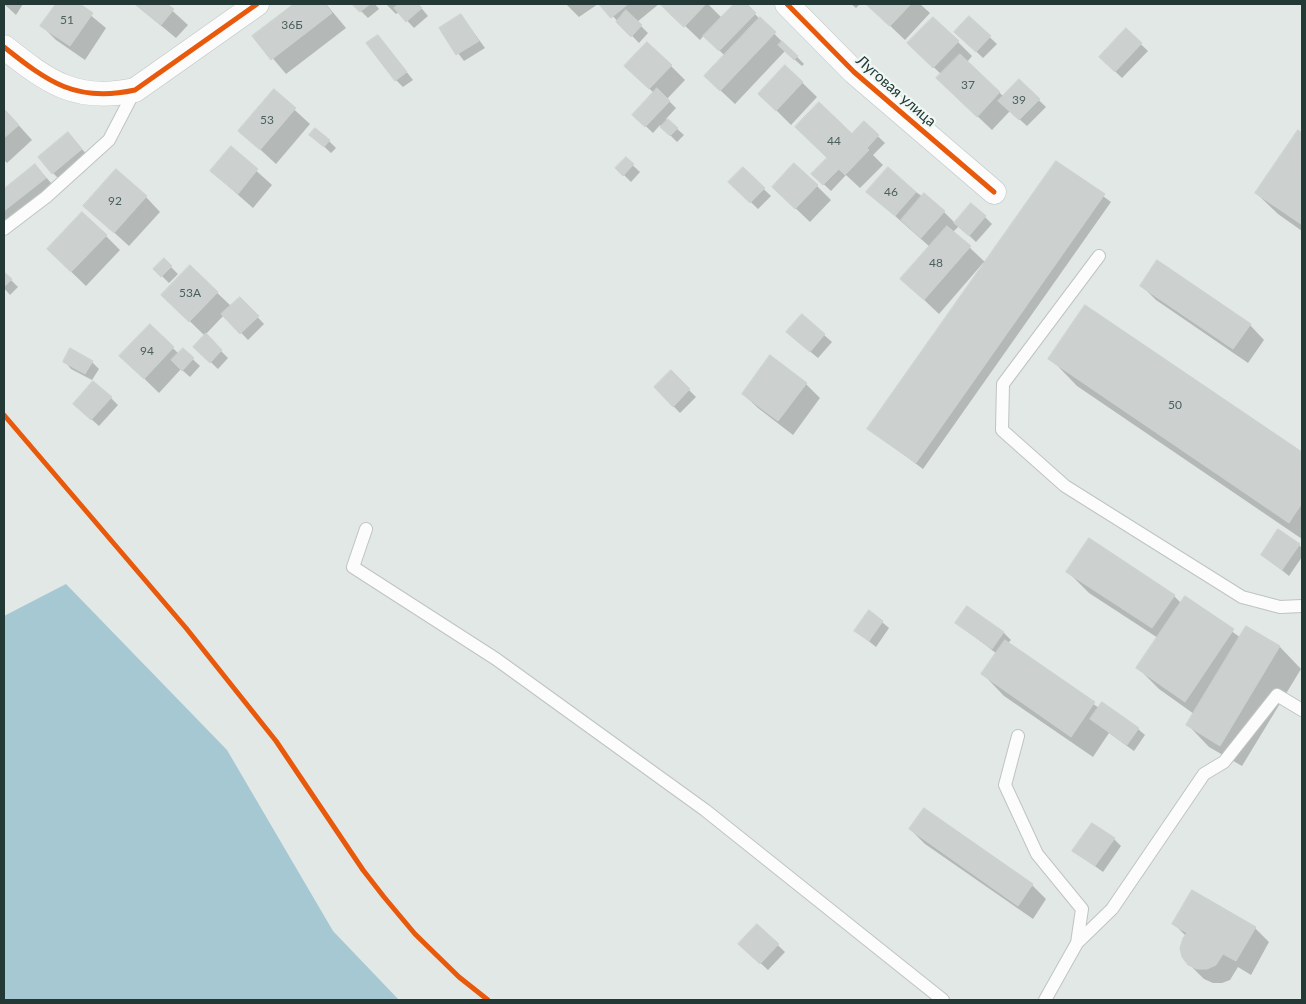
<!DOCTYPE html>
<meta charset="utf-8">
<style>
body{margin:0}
#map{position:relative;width:1306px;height:1004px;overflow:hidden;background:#e2e8e5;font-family:Lato,sans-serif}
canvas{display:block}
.frame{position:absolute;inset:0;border:5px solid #223935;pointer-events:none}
</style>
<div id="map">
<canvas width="1306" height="1004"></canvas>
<div class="frame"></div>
</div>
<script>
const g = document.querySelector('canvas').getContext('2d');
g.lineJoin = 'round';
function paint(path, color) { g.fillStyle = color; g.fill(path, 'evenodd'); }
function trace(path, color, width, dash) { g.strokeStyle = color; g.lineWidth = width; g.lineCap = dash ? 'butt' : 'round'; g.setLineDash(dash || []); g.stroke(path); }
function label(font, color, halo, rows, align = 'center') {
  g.font = font + ' Lato,sans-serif'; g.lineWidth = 4.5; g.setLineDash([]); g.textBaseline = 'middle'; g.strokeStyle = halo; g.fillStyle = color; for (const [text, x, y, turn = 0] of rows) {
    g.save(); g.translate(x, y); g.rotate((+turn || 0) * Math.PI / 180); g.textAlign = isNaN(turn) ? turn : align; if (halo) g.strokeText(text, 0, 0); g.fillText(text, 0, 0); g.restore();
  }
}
const water = new Path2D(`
 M66,584L227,750L333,931L399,1000H4V616Z`);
const shadow = new Path2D(`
 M4,4H23L16,15Z
 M57,4H77L106,28L85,60L56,40L42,26Z
 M135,4H165L188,25L176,38Z
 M296,4H326L346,28L286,74L254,36Z
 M354,4H375L379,9L368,18Z
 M386,4H418L428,16L414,28L399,12L396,14Z
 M566,4H598L579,17Z
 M601,4H659L637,22L648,33L639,43Z
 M662,4H708L722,18L736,4H745L804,64L802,66L785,51L735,104L720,90L725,56L704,35L700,40Z
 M851,4H860L856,8Z
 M867,4H920L930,13L905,40Z
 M461,15L485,48L464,61L440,29Z
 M969,18L997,44L983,58L956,32Z
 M1126,30L1148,51L1122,78L1100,57Z
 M958,42L972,56L967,62L1004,97L1019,81L1046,107L1027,126L1010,111L992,130L953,93L942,75L924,58Z
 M384,43L413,80L403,87L396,80Z
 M671,66L685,80L667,99L676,108L666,119L684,135L677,142L660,125L653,133L634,115L654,93L641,81Z
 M786,67L817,97L791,125L760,94Z
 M274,91L310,124L276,164L240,131Z
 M4,109L32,140L7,163L4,160Z
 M864,123L885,143L873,155L883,165L860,188L846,175L831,191L813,174Z
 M1298,132L1302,135V231L1278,214L1256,193Z
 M75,141L88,156L60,180L53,173Z
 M318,141H329L336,148L331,153Z
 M231,148L272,185L253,208L211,171Z
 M626,159L640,172L631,182L617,168Z
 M1057,162L1111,202L923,469L869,429L985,265L983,263L939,314L902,279L930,247L868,192H916L944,212L955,223L985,217L992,224L976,242L959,226L953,232L986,263Z
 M35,165L60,193L13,230L4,220V190Z
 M743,169L771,196L758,209L730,182Z
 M817,186L831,200L810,222L788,201Z
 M146,197L160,212L129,246L85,206Z
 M106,236L120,250L86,286L63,264Z
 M164,260L178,274L169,283L155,269Z
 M190,267L231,306L240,298L264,324L248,340L224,315L205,335L228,358L218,369L195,347L205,336L163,295Z
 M4,273L18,287L10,295L4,288Z
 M1141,285L1250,325L1264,340L1248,363L1156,300Z
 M1086,307L1302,454V539L1077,386L1050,358Z
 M802,316L832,342L818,358L795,339Z
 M150,326L179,354L183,350L200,366L190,377L181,369L159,393L121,356Z
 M65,362H92L99,369L92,380L71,369Z
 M671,372L696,397L680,413L655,387Z
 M806,384L820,398L793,435L758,408L743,394Z
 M111,398L118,405L99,426L82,411Z
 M1299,545L1302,548V557L1289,576L1263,555Z
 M1068,572L1174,596L1182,604L1186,598L1241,638L1247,628L1280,647L1301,669L1242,766L1209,747L1188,725L1194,714L1159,689L1138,668L1158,638L1089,593Z
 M968,608L1004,633L1011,640L1008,643L1099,708L1138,729L1145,735L1134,751L1109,733L1093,757L1004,696L983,674L997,654L957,623Z
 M882,622L889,628L876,647L856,631Z
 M910,829L1032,885L1046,899L1033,919L925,844Z
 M1114,839L1121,846L1103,872L1074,851Z
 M1174,924L1255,928L1269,942L1251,975L1238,967L1230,980L1222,983H1213L1204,979L1189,964L1186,936Z
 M757,925L785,952L768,970L740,944Z`);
const building = new Path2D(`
 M56,4H80L93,13L70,46L40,26Z
 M135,4H167L174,9L161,25Z
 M294,4H325L332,13L271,60L252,36Z
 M352,4H370L360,12Z
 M399,4H418L422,8L406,22L394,8Z
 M599,4H628L611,18Z
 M660,4H706L684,27Z
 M734,4H747L756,13L719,51L703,36Z
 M866,4H911L890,26Z
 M626,10L642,25L631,37L616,22Z
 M461,14L479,41L456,55L439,28Z
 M969,16L991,36L976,52L954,32Z
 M760,17L776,32L720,91L704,76Z
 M933,17L959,41L933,68L907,43Z
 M1126,28L1142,43L1115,72L1099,57Z
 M378,35L407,72L395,81L366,43Z
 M782,41L798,56L794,60L778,45Z
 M647,42L672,65L649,89L624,66Z
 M960,54L1000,92L977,117L936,78Z
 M785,65L803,82L776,111L758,94Z
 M1019,79L1040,99L1019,120L998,101Z
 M657,88L670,101L645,127L632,115Z
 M274,89L296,108L260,150L238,131Z
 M819,102L869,150L845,175L795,127Z
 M4,109L19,125L4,138Z
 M668,119L678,128L670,136L660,127Z
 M864,121L879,135L867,148L852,134Z
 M315,128L330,140L324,147L309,135Z
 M1298,130L1302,133L1301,224L1255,193Z
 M68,132L82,149L52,174L38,157Z
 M231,146L258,169L238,194L210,171Z
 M626,157L634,164L623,176L615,168Z
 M827,158L839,169L823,185L811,174Z
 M1056,161L1105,194L916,463L867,429Z
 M794,163L818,185L795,209L772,187Z
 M35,164L46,178L4,211V189Z
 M743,167L765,188L750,203L728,182Z
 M888,167L916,192L895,216L866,192Z
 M116,169L147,196L114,233L83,206Z
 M924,193L945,211L921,238L901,220Z
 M971,203L986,216L969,236L954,223Z
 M82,212L107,235L71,272L47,249Z
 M947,226L971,246L924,300L900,279Z
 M164,258L172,266L161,277L153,269Z
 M1157,260L1251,324L1233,349L1140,286Z
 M190,265L218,292L189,322L161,295Z
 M4,272L12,279L4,287Z
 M240,297L259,316L240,334L221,314Z
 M1085,305L1302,452V503L1289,523L1048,359Z
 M802,314L825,334L810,352L786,332Z
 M150,324L174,347L144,379L119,356Z
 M206,333L222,350L210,363L193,347Z
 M70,348L93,361L85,374L63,362Z
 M183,348L194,358L182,371L171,360Z
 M770,355L807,383L778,421L742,394Z
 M671,370L690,389L673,407L654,387Z
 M93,381L112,397L91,420L73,404Z
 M1278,529L1300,544L1282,570L1261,555Z
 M1089,538L1175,595L1152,628L1066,572Z
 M1185,596L1234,629L1185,702L1136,668Z
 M967,606L1004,632L992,649L955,623Z
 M869,610L883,621L869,641L854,631Z
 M1246,626L1280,646L1220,746L1186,725Z
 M1005,640L1095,702L1071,737L981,674Z
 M1102,702L1139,728L1127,745L1090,719Z
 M924,808L1033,884L1018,906L909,829Z
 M1092,823L1115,838L1095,866L1072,851Z
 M1192,890L1256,927L1236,961L1223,954L1216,965L1207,969H1197L1188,965L1182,957L1180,948L1183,938L1187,933L1172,924Z
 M757,924L779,944L760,964L738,944Z`);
const lane = new Path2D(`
 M4,229L46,197L109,140L135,90
 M1099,256L1003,384L1002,430L1065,486L1242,597L1280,607L1302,606
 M366,529L353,567L496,659L705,810L943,1000
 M1018,736L1005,785L1037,854L1082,909L1077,943L1045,1000
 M1077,943L1112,909L1204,774L1224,762L1277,695L1302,710`);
const street = new Path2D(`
 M787,4L854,72L994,192
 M4,47C48,82 76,103 135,90L257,4`);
const cycleway = new Path2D(`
 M787,4L854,72L994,192
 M4,47C48,82 76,103 135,90L257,4
 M4,415L186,628L276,741L363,870L384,897L415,934L459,977L488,1000`);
const numberNames = [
 ["51",67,20],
 ["36Б",292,25],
 ["37",968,85],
 ["39",1019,100],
 ["53",267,120],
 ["44",834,141],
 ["46",891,192],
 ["92",115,201],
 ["48",936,263],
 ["53А",190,293],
 ["94",147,351],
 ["50",1175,405]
];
const streetNames = [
 ["Луговая улица",896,91,41]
];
paint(water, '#a5c8d3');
paint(shadow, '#0003');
paint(building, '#ccd1d0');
trace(building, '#cbd1ce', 1);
trace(lane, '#bfc4c2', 14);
trace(street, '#bfc4c2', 25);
trace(lane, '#fbfcfb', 12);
trace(street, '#fbfcfb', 24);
trace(cycleway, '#e8590c', 5);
label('12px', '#4c5f5c', null, numberNames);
label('15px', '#223935', '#f0f7f4', streetNames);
</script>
